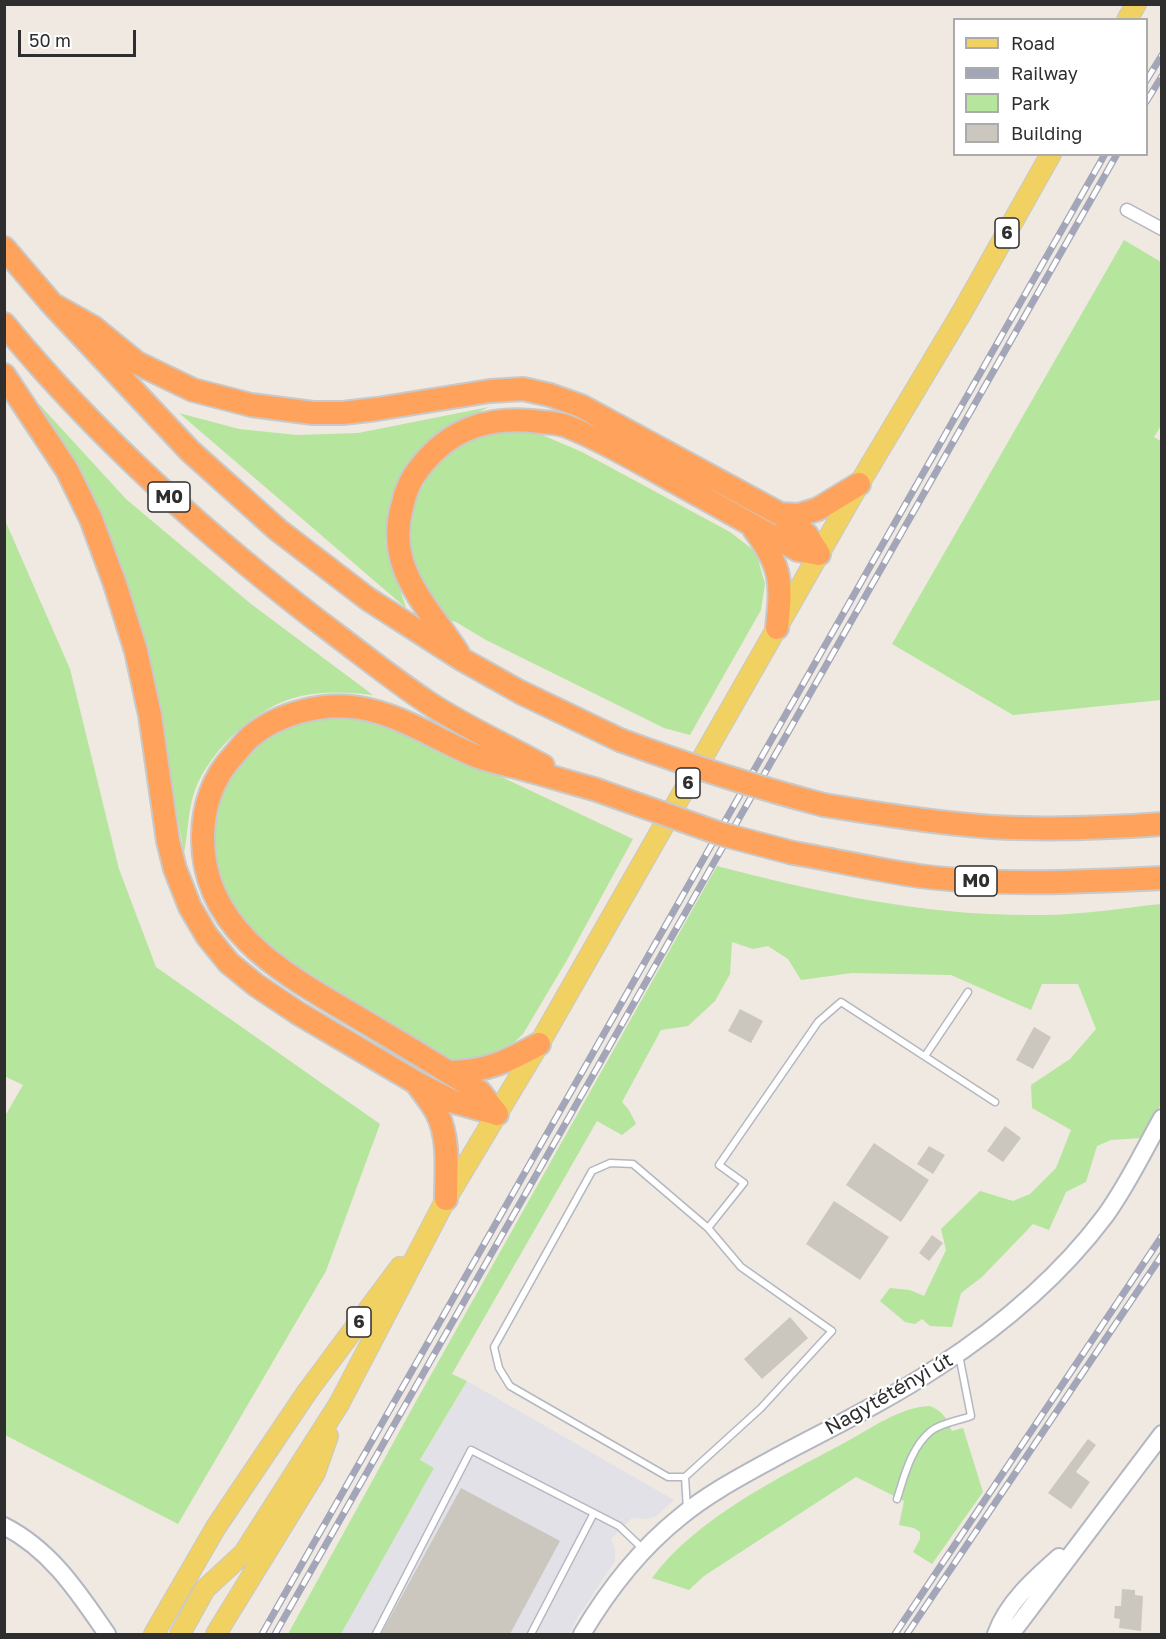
<!DOCTYPE html>
<meta charset="utf-8">
<style>
body{margin:0}
#map{position:relative;width:1166px;height:1639px;overflow:hidden;background:#efe9e1;font-family:"Golos Text",sans-serif}
canvas{display:block}
.frame{position:absolute;inset:0;border:6px solid #2e2e2e;pointer-events:none}
.legend{position:absolute;left:953px;top:18px;width:195px;height:138px;box-sizing:border-box;background:#fff;border:2px solid #ababab;margin:0;padding:8px 10px;list-style:none;font-size:18px;color:#2e2e2e}
.legend li{display:flex;align-items:center;gap:12px;height:30px}
.legend b{width:30px;border:2px solid #ababab}
.scale{position:absolute;left:18px;top:30px;width:118px;height:27px;box-sizing:border-box;border:3px solid #2e2e2e;border-top:0;padding-left:8px;font-size:18px;line-height:21px;white-space:nowrap;color:#2e2e2e;-webkit-text-stroke:4px #fff;paint-order:stroke}
</style>
<div id="map">
<canvas width="1166" height="1639"></canvas>
<div class="frame"></div>
<ul class="legend">
<li><b style="height:8px;background:#f2d163"></b>Road</li>
<li><b style="height:8px;background:#a3a6b8"></b>Railway</li>
<li><b style="height:16px;background:#b6e59e"></b>Park</li>
<li><b style="height:16px;background:#cbc7bf"></b>Building</li>
</ul>
<div class="scale">50 m</div>
</div>
<script>
const g = document.querySelector('canvas').getContext('2d');
g.lineJoin = 'round';
function paint(path, color) { g.fillStyle = color; g.fill(path, 'evenodd'); }
function trace(path, color, width, dash) { g.strokeStyle = color; g.lineWidth = width; g.lineCap = dash ? 'butt' : 'round'; g.setLineDash(dash || []); g.stroke(path); }
function label(font, color, halo, rows, align = 'center') {
  g.font = font + ' "Golos Text",sans-serif'; g.lineWidth = 4.5; g.setLineDash([]); g.textBaseline = 'middle'; g.strokeStyle = halo; g.fillStyle = color; for (const [text, x, y, turn = 0] of rows) {
    g.save(); g.translate(x, y); g.rotate((+turn || 0) * Math.PI / 180); g.textAlign = isNaN(turn) ? turn : align; if (halo) g.strokeText(text, 0, 0); g.fillText(text, 0, 0); g.restore();
  }
}
const industrial = new Path2D(`
 M467,1381L674,1500L655,1517L645,1519L632,1518L611,1539L615,1549V1561L578,1617L569,1634H341L434,1468L420,1461Z`);
const green = new Path2D(`
 M1124,240L1161,262L1162,424L1154,437L1162,442L1161,700L1013,715L892,644Z
 M38,403L126,499L251,604L373,695C349,692 325,691 301,696C256,706 211,749 195,790C188,809 188,833 184,853L173,793L158,694L139,620L119,561L83,479Z
 M489,407L450,426L412,457L393,498L385,542L406,608L179,413L239,429L297,435L358,433Z
 M509,431L540,434L582,452L730,532L756,552L765,584L761,610L690,735L664,728L486,640L456,622L439,617C412,568 394,520 433,471C443,458 457,445 472,440C484,436 497,434 509,431Z
 M4,518L70,669L119,869L156,967L380,1124L326,1271L178,1524L5,1435V1116L23,1085L4,1076Z
 M364,717L400,729L633,839L567,960L523,1034L500,1056L471,1063L448,1059L277,953L246,925L226,892L214,856L213,810L232,775L263,742L304,719Z
 M717,866C824,894 932,917 1043,915C1082,915 1122,908 1161,904V1104L1141,1138L1111,1140L1097,1146L1086,1182L1066,1192L1049,1230L1033,1224L982,1277L961,1293L952,1327L930,1326L922,1319L915,1324L905,1322L880,1301L890,1288L910,1290L924,1296L946,1250L941,1229L980,1191L1013,1201L1030,1194L1056,1168L1071,1130L1032,1108L1031,1085L1070,1059L1096,1029L1078,984H1042L1031,1010L951,975L852,973L801,980L788,959L768,946L753,949L732,942L730,974L715,1001L688,1026L661,1030L622,1102L629,1110L636,1124L622,1135L597,1121L452,1374L467,1381L420,1460L434,1468L341,1634H288L414,1405Z
 M930,1406C944,1412 946,1418 952,1431L963,1428L983,1492L932,1564L913,1552L920,1539V1532L914,1528L899,1525L904,1501L856,1477L704,1576L689,1590L652,1578C696,1518 782,1476 846,1442C872,1428 900,1407 930,1406Z`);
const building = new Path2D(`
 M740,1009L763,1021L751,1043L728,1031Z
 M1034,1027L1051,1037L1033,1069L1016,1060Z
 M1005,1126L1021,1138L1003,1162L987,1151Z
 M874,1143L929,1180L901,1222L846,1185Z
 M929,1146L945,1155L933,1174L917,1164Z
 M834,1201L889,1237L860,1280L806,1244Z
 M932,1235L943,1243L929,1261L919,1253Z
 M790,1317L808,1338L762,1379L744,1359Z
 M1088,1439L1096,1445L1076,1472L1090,1482L1071,1509L1048,1493Z
 M461,1488L560,1541L510,1634H381Z
 M1122,1589L1135,1590V1595L1143,1596L1141,1631L1119,1628L1120,1619L1114,1618L1115,1606H1121Z`);
const lane = new Path2D(`
 M925,1056L968,992
 M708,1228L633,1164L610,1163L592,1171L494,1347L499,1368L510,1386L668,1477H685L761,1408L832,1331L741,1267L708,1228L744,1183L719,1165L818,1022L841,1002L995,1102
 M685,1477L687,1509
 M897,1499C904,1477 911,1447 931,1431C941,1423 958,1421 971,1416L959,1355
 M376,1634L471,1450L619,1526L643,1549
 M531,1634L594,1513`);
const street = new Path2D(`
 M1127,210L1162,229`);
const secondary = new Path2D(`
 M4,1526C51,1550 78,1592 107,1634
 M582,1634C608,1590 640,1549 680,1517C710,1492 746,1474 780,1455C833,1427 888,1400 938,1367C1001,1326 1060,1276 1105,1216C1127,1186 1144,1150 1162,1118
 M996,1634C1007,1603 1034,1579 1059,1557
 M1011,1634L1162,1434`);
const primary = new Path2D(`
 M1127,20L1136,4
 M154,1634L216,1527L307,1392L400,1267
 M180,1634L205,1589L244,1553L339,1404L446,1199L539,1044L859,484L962,312L1051,154
 M216,1634L315,1473L328,1436`);
const highway = new Path2D(`
 M4,248L52,304L190,451L278,530L368,599L463,660L520,692L620,740
 M52,304L93,327L137,363L193,390L251,405L313,413H343L377,409L490,391L523,389L550,395L581,406L780,514L807,535L819,554
 M4,324C102,443 217,545 339,637C368,659 397,682 427,702C463,726 505,745 543,766
 M4,375L67,470L91,519L115,584L136,651L150,715L168,841L175,869L190,907L207,936L229,963L256,985L298,1013L417,1083L454,1102L497,1114
 M780,514L799,515L818,509L859,484
 M754,529C782,567 782,582 777,628
 M458,653C428,606 385,569 402,507C405,493 409,481 418,470C450,427 491,415 542,422C551,423 561,423 569,427C604,441 637,461 670,479C713,503 755,527 798,550L819,554
 M824,805C880,814 936,823 992,827C1048,830 1106,828 1162,824
 M793,853C835,860 877,870 919,876C999,886 1081,882 1162,878
 M449,1072C486,1072 508,1061 539,1044
 M418,1085C424,1094 432,1103 437,1113C450,1139 446,1171 446,1199
 M497,1114L480,1092C438,1065 395,1040 352,1014C283,973 202,929 203,837C203,807 213,777 234,755C239,749 244,743 249,738C277,713 324,702 360,708C402,715 437,740 476,756C489,761 503,764 516,767C542,774 568,782 594,789`);
const rail = new Path2D(`
 M1146,81L1162,55
 M1146,102L1162,76
 M262,1634L1105,154
 M275,1634L1117,154
 M895,1634L1162,1236
 M907,1634L1162,1255`);
const highwayBridge = new Path2D(`
 M620,740C687,765 755,787 824,805
 M594,789L721,834L793,853`);
const shields = [
 [1007,233,24],
 [169,497,42],
 [688,783,24],
 [976,881,42],
 [359,1322,24]
];
const shieldNames = [
 ["6",1007,233],
 ["M0",169,497],
 ["6",688,783],
 ["M0",976,881],
 ["6",359,1322]
];
const streetNames = [
 ["Nagytétényi út",889,1394,-30]
];
paint(industrial, '#e3e1e8');
paint(green, '#b6e59e');
paint(building, '#cbc7bf');
trace(lane, '#b4b7c1', 9);
trace(street, '#b4b7c1', 15);
trace(secondary, '#b4b7c1', 20);
trace(primary, '#c9c9c9', 22);
trace(highway, '#c9c9c9', 26);
trace(lane, '#fff', 6);
trace(street, '#fff', 12);
trace(secondary, '#fff', 16);
trace(primary, '#f2d163', 20);
trace(highway, '#ffa35c', 22);
trace(rail, '#a3a6b8', 7);
trace(rail, '#fff', 4.5, [14]);
trace(highwayBridge, '#c9c9c9', 26, []);
trace(highwayBridge, '#ffa35c', 22);
for (const [x, y, w] of shields) { const box = new Path2D(); box.roundRect(x - w / 2, y - 15, w, 30, 4.5); g.fillStyle = '#fff'; g.fill(box); trace(box, '#2e2e2e', 1.5); }
label('bold 18px', '#2e2e2e', null, shieldNames);
label('20px', '#2e2e2e', '#fff', streetNames);
</script>
